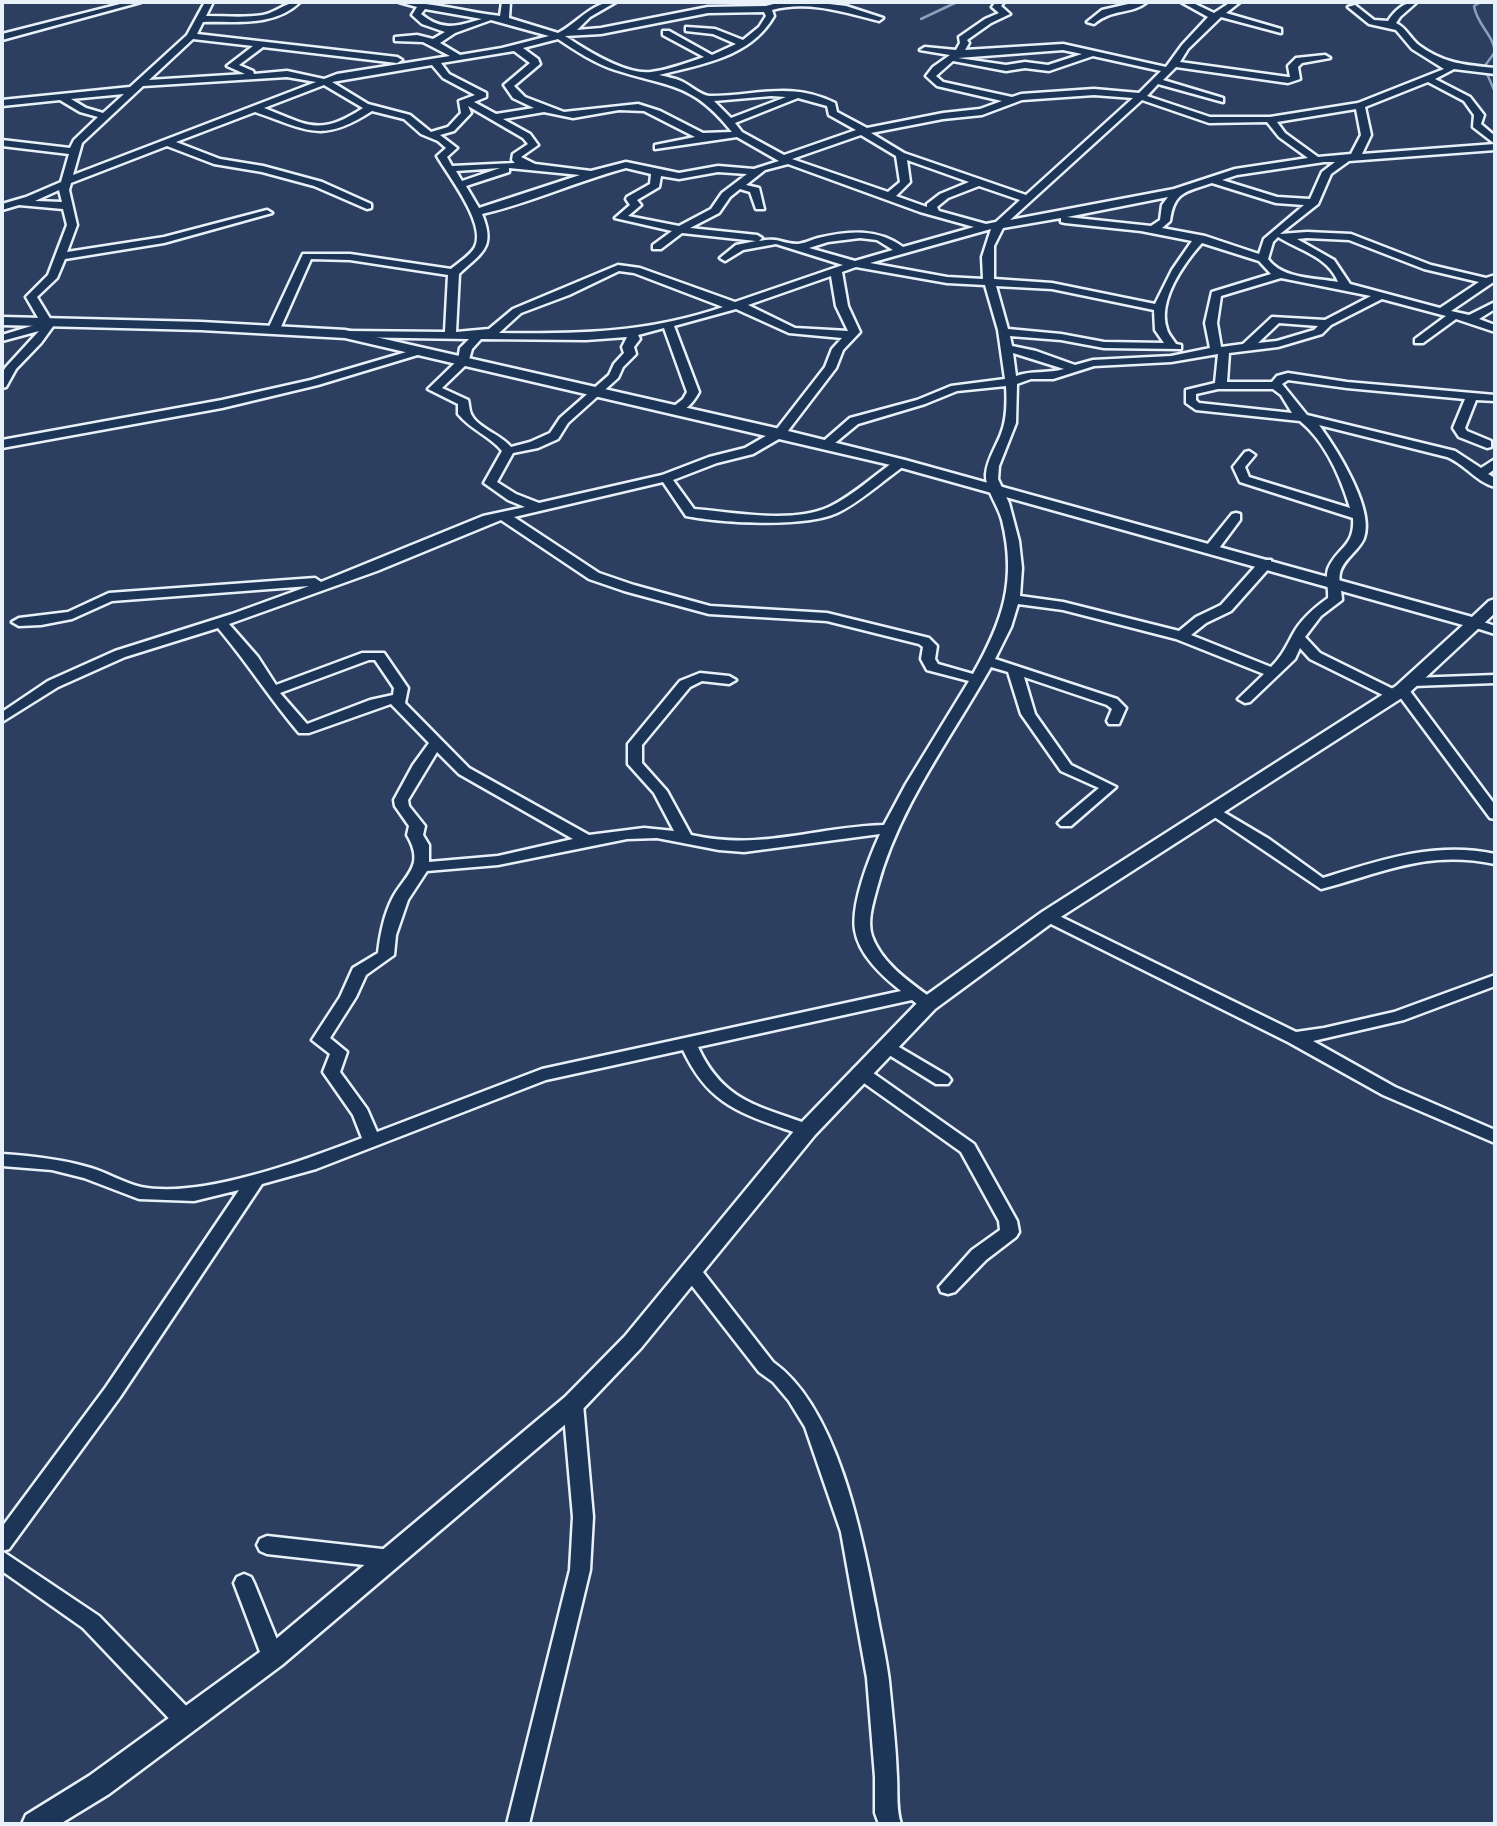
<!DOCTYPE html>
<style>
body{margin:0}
#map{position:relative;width:1497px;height:1826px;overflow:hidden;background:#2c3f61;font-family:"Gochi Hand",sans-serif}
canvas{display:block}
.frame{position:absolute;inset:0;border:4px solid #e8f1f8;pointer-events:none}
</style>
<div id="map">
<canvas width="1497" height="1826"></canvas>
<div class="frame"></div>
</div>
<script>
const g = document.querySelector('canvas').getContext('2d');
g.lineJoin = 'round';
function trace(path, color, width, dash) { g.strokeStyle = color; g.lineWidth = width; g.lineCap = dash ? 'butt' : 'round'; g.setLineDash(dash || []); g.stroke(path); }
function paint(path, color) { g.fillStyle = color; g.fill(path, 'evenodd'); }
const stream = new Path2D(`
 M1481,2L1474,6C1477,25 1493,34 1495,52L1484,67L1495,92
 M921,19L957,2`);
const minor = new Path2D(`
 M128,2H141L2,40V34Z
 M205,2H213L206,16C225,16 244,18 263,15C277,12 287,1 300,2C275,27 236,21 203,22L197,34L397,57L402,60L397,63L263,47L239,65L253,71L254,74L287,71L324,79L337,74L450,56L423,42L395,41V37L417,35L433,39L445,32L422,24L412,15L417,7L399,2C432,2 466,12 500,16L502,2H510L509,18L558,33C578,23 592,1 616,2L590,17L577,30L601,28L708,7L766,6L781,2H812L846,6L883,18L879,21C844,12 807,0 772,10L774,16C751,57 702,64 659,75C667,77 674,78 681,81C690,85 701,96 710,96C755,96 791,81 835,103L837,112L867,128L943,113L980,109L1002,101L937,86L926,76L933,67L950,55L920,50L925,47L956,50L960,43L959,37L985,19L999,13L992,7L996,2H1004L1001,6L1010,14L991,23L967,40L969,43L965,50L1063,44L1166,67L1182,45L1208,17L1181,2H1191L1214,13L1231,2H1240L1226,13L1281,29V33L1221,17L1188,49L1180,62L1288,77H1290L1288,66L1296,58L1325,55L1330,58L1302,63L1298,67L1300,79L1288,83L1176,67L1163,80L1223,98V102L1158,84L1147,96L1210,117H1270L1358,103L1444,69L1412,49L1396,30L1369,24L1348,7L1355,5L1374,20L1388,21C1395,10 1404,2 1417,2L1400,17L1396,23C1407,28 1411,40 1420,46C1445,64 1466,65 1495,68V74L1454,69L1435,79L1470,97L1484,115L1481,124L1495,136V144L1473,127L1474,115L1464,101L1428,82L1365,107L1371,135L1362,154L1495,144V150L1349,161L1331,174L1318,204L1280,234L1307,232L1351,234L1431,265L1486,278L1495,275V281L1451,311L1469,315L1495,302V309L1479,319L1495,325V332L1456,319L1423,343H1415V339L1446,316L1382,299L1331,325L1322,334L1278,347L1229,353L1227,382H1272L1277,376L1288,373L1347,382L1495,395V401L1476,400L1465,428L1467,431L1491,441V447L1487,448L1459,437L1453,428L1465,399L1347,388L1288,380L1282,384L1307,415L1455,451L1481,468L1495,459V469L1488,474L1495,478V487C1475,481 1466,465 1447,457L1319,425C1336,448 1375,509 1364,538C1359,551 1343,559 1340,573C1338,582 1342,591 1342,600L1321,616L1305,637L1320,653L1395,690L1397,687H1407L1495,805V819L1490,818L1400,697L1389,698L1310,659L1300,648L1295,659L1250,702L1245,703L1238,699L1264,674L1176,639L1063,610L1018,604L1011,627L995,659L1117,699L1126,708L1119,724H1109L1107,721L1112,709L1107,705L1024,677L1035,714L1071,765L1116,787L1071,826H1061L1058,823L1061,820L1099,788L1061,771L1021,714L1008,672L991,667C950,740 899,806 877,888C873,903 867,921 872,936C882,964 911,983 934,1000L936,1004L934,1008H922L912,1000L698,1047C724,1103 760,1106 813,1126L816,1130L813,1134C803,1137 792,1131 782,1128C733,1111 706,1099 683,1050L546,1080L316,1169L262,1184L120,1397L9,1549L2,1551L99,1616L195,1715L198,1722L195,1729L187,1732L179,1729L83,1628L2,1571V1527L106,1387L239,1190L194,1201L139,1199L84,1178L52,1170L2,1166V1154C32,1156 62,1159 91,1168C108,1173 124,1183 141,1187C201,1199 305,1160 362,1138L353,1115L323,1072L330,1054L312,1040L340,997L353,968L378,953C380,935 384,915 392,899C404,875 426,867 407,835L409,826L395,806L394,800L413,765L429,743L391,704L309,733H299C270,699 247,662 218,628L125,657L58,687L2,722V712L48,681L115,651L232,614L309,586L112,601L72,619L41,625L19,626L12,622L19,618L68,612L109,593L315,578L321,582L483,516L525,507L508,500L484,483L502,451C490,436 471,430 458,414V404L428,389L458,360L460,348L469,339L345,337L339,334L345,331L445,332L448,275L350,260L311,259L280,329L274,332L268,329L303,254H350L451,269C459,262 470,256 475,247C487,224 447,174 437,156L446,148L438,141L421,134L404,119L372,111C321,144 308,130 255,112L176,142L220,159L263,166L322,182L371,204V208L367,209L314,186L262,172L214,164L167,146L71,183L69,190L77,225L67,252L164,237L267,210L272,213L164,243L65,259L57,278L37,297L54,325L41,343L16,369L6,387L2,388V373L6,367L39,331L2,341V335L41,323L26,297L48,275L67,225L63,209L19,205L2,210V204L26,197L61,182L69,154L2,146V140L70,148L74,140L98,117L80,112L60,100L2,106V100L130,87L187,35ZM425,9L482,19C457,26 443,32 421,14ZM764,12L766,16L759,27L743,40L715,29L686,27V31L713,34L736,44L712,55L669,31H663V35L704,57C687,63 668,70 651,72C625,75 586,50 565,36L601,34L708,13ZM491,20L549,36L502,48L460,55L440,43L455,33ZM193,39L253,46L227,66L245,74L149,80ZM558,39C576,51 594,63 615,70C671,88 692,82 732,132L703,133L660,111L638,104L564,112L525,97L514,86L540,64L538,59L523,48ZM1063,50L1082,54L1048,65L1025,62L1006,65L958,58ZM514,51L530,63L504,85L513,98L534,108L496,114L474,102L486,97V93L449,74L441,63ZM1093,56L1161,71L1139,93L1094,89L1021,94L1012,97L943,82L936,76L953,61L1006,71L1025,68L1049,71ZM432,65L443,78L475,95L459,101L461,113L448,127L431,132L410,115L368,104L332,82ZM287,77L316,82L73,175L82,143L143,86ZM324,85L363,108C319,137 308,125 264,108ZM124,94L103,113L86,108L71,99ZM1094,95L1133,98L1026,195L904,153L871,133L943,119L982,115L1022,100ZM771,96L786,97L731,118L714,101ZM798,98L827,106L829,115L856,130L784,155L742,132L735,123ZM1142,100L1209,123L1267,122L1279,137L1308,158L1235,169L1174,189L1010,220ZM468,106L523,138L528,144L513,154L512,160L515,163L452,166L447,157L457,148L440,135L454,131L471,113ZM1356,109L1361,135L1351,154L1318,157L1285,133L1277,122ZM619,110L644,111L695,137L655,145V149L737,137L779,161L754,169L718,166L679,173L626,162L591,171L535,164L521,157L538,145L530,134L503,119L544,112L573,118ZM861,135L896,156L900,182L888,192L792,159ZM907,160L969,182L940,194L927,204V207L896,196L910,182ZM1324,162H1335L1322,172L1310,199L1277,197L1222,180L1237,175ZM788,164L920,212L974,227L903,247C877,228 848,231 818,238C811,240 803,244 797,244C779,243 780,237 759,241L762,238L757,235L690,228L719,213L730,197L740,189L750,192L756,209H764L759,188L746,185L765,170ZM500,168L462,181L456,171ZM509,168L580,175L479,208L466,186L509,172ZM626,168L651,174L650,184L627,197L626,199L630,205L615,218L672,231L653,245V249H661L682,233L756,241L736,245L720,258L725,261L743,250L776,244L843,265L735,302L640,268L618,265L513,309L489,329L456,332L459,274C482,252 496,248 482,214C531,203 577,181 626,168ZM718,172L747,174L722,193L711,209L679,226L628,216L641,205L637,200L659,187L661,176L679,179ZM1212,183L1276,203L1304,205L1264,239L1259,254L1205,236L1162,228L1170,221C1174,191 1186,192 1212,183ZM979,186L1020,200L996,222L986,224L939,211L937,207L948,198ZM59,190L62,202L35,201ZM1168,197L1162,205L1160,220L1151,226L1067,217ZM1061,218V222L1065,223L1141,231L1192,241L1172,270L1155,304L1052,283L994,279V246L1003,228ZM991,229L982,257L983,279L947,277L870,263ZM1278,237C1298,250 1328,256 1338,282C1316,278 1282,279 1268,259L1273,242ZM860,238L877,240L893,250L855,261L809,248L828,242ZM1307,238L1349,240L1424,269L1479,282L1440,308L1350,284L1334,260L1297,239ZM1202,243L1259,261L1271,274L1212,292L1205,323L1210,348L1171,356L1093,360L1075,365L1036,351L1012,346L1010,336L1061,340L1104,348L1181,349V345L1176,344C1173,339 1168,334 1167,329C1157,301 1184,263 1202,243ZM856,267L947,283L985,285L998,330L1005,379L951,386L917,400L850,418L819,445L825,449L829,448L858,424L925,404L957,391L1006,386C1007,402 1007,419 1001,434C996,447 987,460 986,474C985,489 998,505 1002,520C1017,580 1003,621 973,674L938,664L935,659L937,646L929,638L827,613L710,606L634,585L599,573L514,517L663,482L686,516C721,523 804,528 837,513C859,503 884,480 904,466V460H896C875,475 851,497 829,507C792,524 733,512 694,509L673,480L717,463L753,454L784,436L836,368L843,350L860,332L848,306L842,272ZM619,271L634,273L723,307C647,333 578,334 499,333L521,313L569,295ZM831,276L836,306L848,331L795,328L748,305ZM1281,278L1371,296L1325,320L1272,317L1243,344L1221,347L1217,323L1221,296ZM996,286L1052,289L1154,310L1155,330L1164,343L1104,342L1061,334L1008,329ZM736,309L789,333L842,338L832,349L825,367L776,430L745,448L709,457L662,475L539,503L516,494L497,482L513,453L538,448L558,439L568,423L618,378L623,367L636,354L634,347L640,339L638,335L664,328L687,392L683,399L669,410L671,413C684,414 693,403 699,392L674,326ZM1279,323L1318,326L1314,330L1277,341L1258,343ZM627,337L622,347L624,353L614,364L609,375L560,418L550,433L530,442L511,447C501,434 474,427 470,411C469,407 469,403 468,400L442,388L468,363L472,349L481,339L586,340ZM1013,353L1064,369C1048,374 1032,370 1016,376ZM1218,354L1215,383L1186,390V403L1196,410L1300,421C1325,441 1341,478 1350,508L1249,477L1245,467L1255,455L1249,451L1245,452L1233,467L1240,482L1353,518C1355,547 1337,547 1328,569C1325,579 1329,589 1328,598C1314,608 1301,619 1293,634C1286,647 1282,656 1271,667L1191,635L1206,623L1231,611L1271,566V560H1261L1221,605L1196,617L1179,631L1063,602L1020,596L1022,568L1019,541L1009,503L998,479L999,466L1016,423L1017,384L1031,379H1053L1094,366L1171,362ZM1218,389H1273L1281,395L1292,413L1199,403L1196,400V394ZM501,520L589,579L624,591L709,614L827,621L919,644L923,647L921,659L927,670L969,681L906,784L884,825C814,827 762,851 691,835L667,791L642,763V745L690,687L702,681L729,684L736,680L729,676L700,673L680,681L628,744V764L654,793L674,831L644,828L589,835L469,768L405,703L408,688L384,653H362L276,685L258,657L229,624L377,571ZM369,660H375L394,688L393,695L370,700L307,724L280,693ZM437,752L459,774L573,839L498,856L429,862V845L423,835L425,826L409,806L408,800ZM880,834C869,858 851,904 855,930C859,955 882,976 901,991L542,1069L377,1132L367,1109L340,1072L347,1052L330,1038L356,997L366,975L394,955L396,935L408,900L427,871L498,865L627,839L657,838L719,850L744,852Z
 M1137,2H1147C1131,15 1112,8 1094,24L1087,22L1102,10Z
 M420,348L424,349V353L318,385L222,408L2,448V440L222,400L311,380Z
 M1236,513L1240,514V520L1217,551H1207V545L1232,514Z
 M1475,619L1495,626V634L1470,626L1468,623Z
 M1495,675V683L1413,686L1406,682L1413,678Z
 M1215,807L1269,839L1323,878C1380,860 1435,841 1495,854V864C1426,850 1386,872 1321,889L1210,814L1208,811L1210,808Z
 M1049,911L1296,1032L1324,1028L1394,1012L1495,975V986L1404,1020L1313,1041L1395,1087L1495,1130V1143L1383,1095L1288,1042L1043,920L1041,916L1043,912Z
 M887,1040L948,1076L951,1080L948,1084H936L881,1050L879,1046L881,1042Z
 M860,1066L866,1068L974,1144L1017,1221L1019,1232L1016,1237L986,1260L955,1292L948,1294L941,1292L939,1287L972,1250L1000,1230L999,1221L961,1152L854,1076L852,1072L854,1068Z
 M692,1265L699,1267L773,1362C837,1407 862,1534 876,1608C880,1632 886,1656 889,1681C892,1713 896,1745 897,1777C898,1793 896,1809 901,1824H879L875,1813V1777L867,1678L841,1532L805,1427L789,1401L773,1382L759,1372L685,1277L683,1272L685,1267Z
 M573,1396L580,1399L583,1404L593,1517L590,1570L529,1824H507L570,1570L573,1517L563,1404L566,1399Z
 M267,1536L391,1550L398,1553L401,1559L398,1565L391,1568L267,1554L260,1551L257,1545L260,1539Z
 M244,1574L251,1577L254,1583L284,1657L281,1664L273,1666L265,1664L262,1657L234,1583L237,1577Z`);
const tertiary = new Path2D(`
 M2,317L201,322L345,330L780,429L905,460L1472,617L1489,601L1495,599V613L1408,694L1056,920L935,1009L815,1135L641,1348L581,1411L282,1665L109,1794L60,1824H22L26,1815L89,1776L264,1649L565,1397L625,1336L799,1125L921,999L1042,912L1396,686L1463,625L895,466L345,338L201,330L2,325Z`);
trace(stream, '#89a2ba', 2.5);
trace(minor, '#e8f1f8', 5);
trace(tertiary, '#e8f1f8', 5);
paint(minor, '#1d3557');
paint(tertiary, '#1d3557');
</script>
